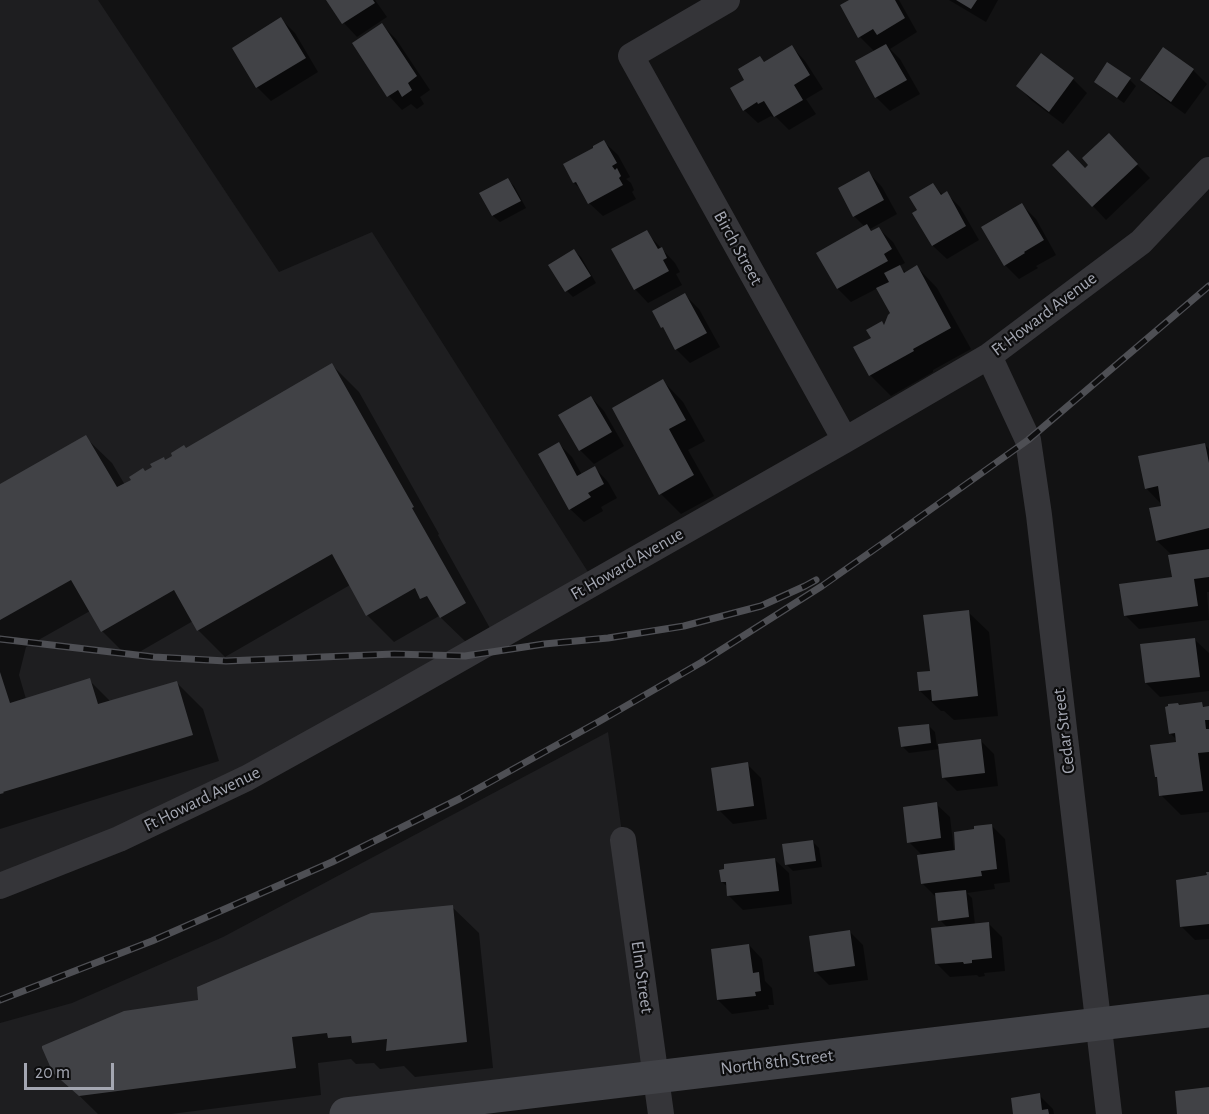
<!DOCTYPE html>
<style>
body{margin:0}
#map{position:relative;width:1209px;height:1114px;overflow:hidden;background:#121213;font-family:"Alegreya Sans",sans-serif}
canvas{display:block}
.scale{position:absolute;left:24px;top:1063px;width:90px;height:27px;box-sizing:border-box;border:3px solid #a4a7b2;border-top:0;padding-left:8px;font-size:18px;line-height:21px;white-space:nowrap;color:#a4a7b2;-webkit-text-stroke:4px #0d0d0e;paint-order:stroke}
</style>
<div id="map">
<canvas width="1209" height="1114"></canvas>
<div class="scale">20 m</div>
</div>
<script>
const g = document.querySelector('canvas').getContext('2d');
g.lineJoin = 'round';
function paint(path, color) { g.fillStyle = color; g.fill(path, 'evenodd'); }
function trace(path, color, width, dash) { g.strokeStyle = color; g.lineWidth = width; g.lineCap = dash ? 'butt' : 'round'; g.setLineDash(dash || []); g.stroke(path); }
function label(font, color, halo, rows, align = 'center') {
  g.font = font + ' "Alegreya Sans",sans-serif'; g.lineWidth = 4.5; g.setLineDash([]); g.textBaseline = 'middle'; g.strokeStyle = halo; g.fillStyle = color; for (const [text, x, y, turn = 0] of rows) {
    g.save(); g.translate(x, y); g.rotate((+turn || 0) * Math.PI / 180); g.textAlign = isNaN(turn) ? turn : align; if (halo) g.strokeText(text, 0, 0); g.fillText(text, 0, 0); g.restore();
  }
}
const built = new Path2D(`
 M0,0H98L279,272L372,232L595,583L386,701L0,886Z
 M608,732L656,1077L346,1114H0V1023L72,1003L223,937Z`);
const shadow = new Path2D(`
 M328,0H375L387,17L357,37L344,23Z
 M852,0H899L917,32L890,49L900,59L920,94L890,111L876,97L875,52L860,37Z
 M949,0H998L986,22Z
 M281,19L295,33L318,72L271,101L257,87L234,48Z
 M382,25L396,39L430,90L420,97L424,104L417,109L411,104L402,110L389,96L354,44Z
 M792,47L805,61L823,89L806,99L816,114L789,130L775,116L773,117L771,116L758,123L744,110L746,80L760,58L765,63Z
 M1041,55L1073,79L1087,93L1063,124L1031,100L1018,86Z
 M1193,70L1207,84L1185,114L1156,93L1142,80Z
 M1130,80L1136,86L1124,103L1102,88L1096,82Z
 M604,142L618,155L630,177L626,179L631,183L634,190L632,192L636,199L603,216L589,203L583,191L574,183Z
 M1122,149L1150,178L1106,220L1093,206Z
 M869,173L882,187L897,214L870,229L873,232L879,229L893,242L905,263L899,266L906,273L917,267L937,288L971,349L933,370V372L891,396L870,375L873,338L882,323L886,327L892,314L878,288L851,302L838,289L865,227L854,216Z
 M508,180L514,186L526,208L500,222L493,216L481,194Z
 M933,185L943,195L946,193L960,207L979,240L947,259L933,246L914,213L919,210Z
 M1022,205L1036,219L1056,255L1036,266L1038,268L1019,279L1005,265Z
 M646,232L675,263L680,272L676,274L682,285L648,303L635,289Z
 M574,251L581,257L596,283L573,297L567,291Z
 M685,295L699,309L720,347L690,363L676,349L666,331L663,327Z
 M332,365L359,392L439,534L438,535L491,630L467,643L439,616L394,642L367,615L350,585L225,657L198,630L193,621L129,658L102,631L90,611L26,647L19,675L26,699L89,680L111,702L176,682L203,709L219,761L0,829V486L85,437L112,463L125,485Z
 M663,381L683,402L705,441L688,450L714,496L681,514L661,494Z
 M591,397L604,411L624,446L594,464L580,450Z
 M559,444L572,457L582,475L595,468L608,482L617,498L601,507L603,511L584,522L570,509Z
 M1204,444L1209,449V592H1207L1209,620L1139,629L1125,615L1173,579V556L1157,541L1164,507L1146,488Z
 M968,612L989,632L998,716L954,720L944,711H941L920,691Z
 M1195,640L1209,653V691L1160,697L1146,683Z
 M1201,704L1205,708H1209V812L1181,815L1161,795L1159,779L1156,777L1177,743V740L1170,733L1180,707Z
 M928,725L935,732L937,746L981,741L994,754L998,786L957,791L943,777L940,749L909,753L902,746Z
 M747,764L761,778L767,819L733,824L719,810Z
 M936,804L950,817L954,851H956L976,831L991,825L1005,839L1010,882L994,884L995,889L967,893L972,898L975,925L988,923L1002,937L1005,971L984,973L985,976L979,977L977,975L950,977L937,964L948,928L940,920L936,897L922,883L923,856L909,842Z
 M813,842L819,848L822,867L793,871L786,864Z
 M775,860L789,873L792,904L743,910L729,896L728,887L722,882Z
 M1209,874V939L1195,940L1181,926L1209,877Z
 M452,907L479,933L493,1068L415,1077L404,1066L380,1069L374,1063L356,1064L351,1059L318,1063L321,1095L171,1114H98L55,1072L200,1001Z
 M849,931L863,945L868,980L829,985L816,972Z
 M749,945L762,959L765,981L772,988L774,1005H768L769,1009L732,1014L718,1000Z
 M1039,1095L1053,1109L1054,1114H1015Z`);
const building = new Path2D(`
 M326,0H373L375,3L342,24Z
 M849,0H895L905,18L877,35L873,29L858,38L840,5Z
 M956,0H977L971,9Z
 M281,17L306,58L256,88L232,48Z
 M382,23L417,76L408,83L412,90L402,97L398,90L387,97L352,43Z
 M886,44L907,80L875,98L855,61Z
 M792,45L810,75L794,85L803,100L774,117L764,101L758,104L757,102L743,111L730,88L744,80L738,69L760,56L764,62Z
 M1163,47L1194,69L1171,102L1140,80Z
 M1041,53L1074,78L1049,112L1016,86Z
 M1107,62L1131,78L1117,98L1094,82Z
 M1109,133L1138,164L1092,207L1052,165L1068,150L1085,168L1088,165L1082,158Z
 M604,140L617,163L612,166L615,170L617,168L621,176L619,178L623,185L588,204L576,182L573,183L563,164L593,148V146Z
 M869,171L884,200L853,217L838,188Z
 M508,178L521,201L492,216L479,193Z
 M933,183L941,195L947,191L966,226L932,246L912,213L917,210L909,197Z
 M1022,203L1044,240L1024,252L1025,253L1004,266L981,227Z
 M867,224L871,231L879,227L892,249L884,254L888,261L837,289L816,253Z
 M647,230L658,249L662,247L667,258L663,260L669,271L634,290L611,249Z
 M574,249L591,276L565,292L548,265Z
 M900,265L904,273L917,265L951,328L913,349L914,351L869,376L853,347L871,338L866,330L882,321L884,325L888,315L890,313L876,288L889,282L884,273Z
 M685,293L707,333L675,350L663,327L661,328L652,311Z
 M332,363L414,507L412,508L466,603L440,618L427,596L420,599L415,588L366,616L332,554L197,631L174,590L101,632L71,580L0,620V484L86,435L117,487L131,480L129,477L143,468L145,471L152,467L150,464L164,457L165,460L172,456L171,453L184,445L186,448Z
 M663,379L686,420L669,429L694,475L659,495L612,408Z
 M591,396L612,432L579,451L558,415Z
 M559,442L577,476L595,466L604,484L588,493L591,497L569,510L538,454Z
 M1205,443L1209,463V528L1156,541L1149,508L1161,506L1158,486L1145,489L1138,456Z
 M1209,549V577L1194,579L1198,606L1124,616L1119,584L1172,577L1168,555Z
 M969,610L978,696L932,701L931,690L919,691L917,672L930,671L923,615Z
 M1195,638L1200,677L1145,683L1140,644Z
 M0,672L10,703L90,678L98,704L177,681L193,735L3,792L4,793L0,794Z
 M1202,702L1203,707L1209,706V720H1205L1206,729H1209V752L1198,753L1203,791L1159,796L1157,777H1155L1150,745L1176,742L1175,733L1169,734L1165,707L1168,706V704L1178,703L1179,705Z
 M929,724L931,743L901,747L898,727Z
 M981,739L985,773L942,778L938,744Z
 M748,762L754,806L717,811L711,768Z
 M937,802L941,838L907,843L903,807Z
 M992,824L997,869L981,871L982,876L921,884L917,855L955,850L954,832L974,829V826Z
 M813,840L816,861L785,865L782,844Z
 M775,858L779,891L727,896L726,882H721L719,870L724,869V864Z
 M1206,872H1209V924L1180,927L1176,880L1207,875Z
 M966,890L969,917L938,921L935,893Z
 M453,905L467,1042L386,1051L387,1039L352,1043L351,1036L328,1038L327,1033L292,1037L296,1068L79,1096L53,1073L42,1048V1046L124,1011L198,1000L197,987L371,913Z
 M989,922L992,958L972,960V963L964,964L963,962L935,964L931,928Z
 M850,930L855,966L814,972L809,936Z
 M749,944L753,973L759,972L761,991L755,992L756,996L717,1000L711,949Z
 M1209,1087V1114H1177L1175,1091Z
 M1040,1093L1042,1110L1048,1109L1049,1114H1013L1011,1098Z`);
const minor = new Path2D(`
 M727,0L631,56L845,440
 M989,356L1028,440L1039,515L1109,1114
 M623,840L661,1114
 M0,886L119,839L247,778L386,701L845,440L989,356L1141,242L1209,170`);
const secondary = new Path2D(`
 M346,1114L1209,1011`);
const rail = new Path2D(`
 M0,639L154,657L226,661L394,654L465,656L544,644L608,638L684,626L761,606L805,586L816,580
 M0,1000L152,941L332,862L461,798L600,721L702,662L822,586L899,532L1028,440L1209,286`);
const streetNames = [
 ["Birch Street",738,248,61],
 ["Ft Howard Avenue",1044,314,-37],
 ["Ft Howard Avenue",627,564,-30],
 ["Cedar Street",1064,731,-97],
 ["Ft Howard Avenue",202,799,-26],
 ["Elm Street",642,977,82],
 ["North 8th Street",777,1062,-7]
];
paint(built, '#1e1e20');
paint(shadow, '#0007');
paint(building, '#414246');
trace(minor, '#353539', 26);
trace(secondary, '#414247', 33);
trace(rail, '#4e4f54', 7);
trace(rail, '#0d0d0e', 4.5, [14]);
label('18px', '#a4a7b2', '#0d0d0e', streetNames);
</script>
